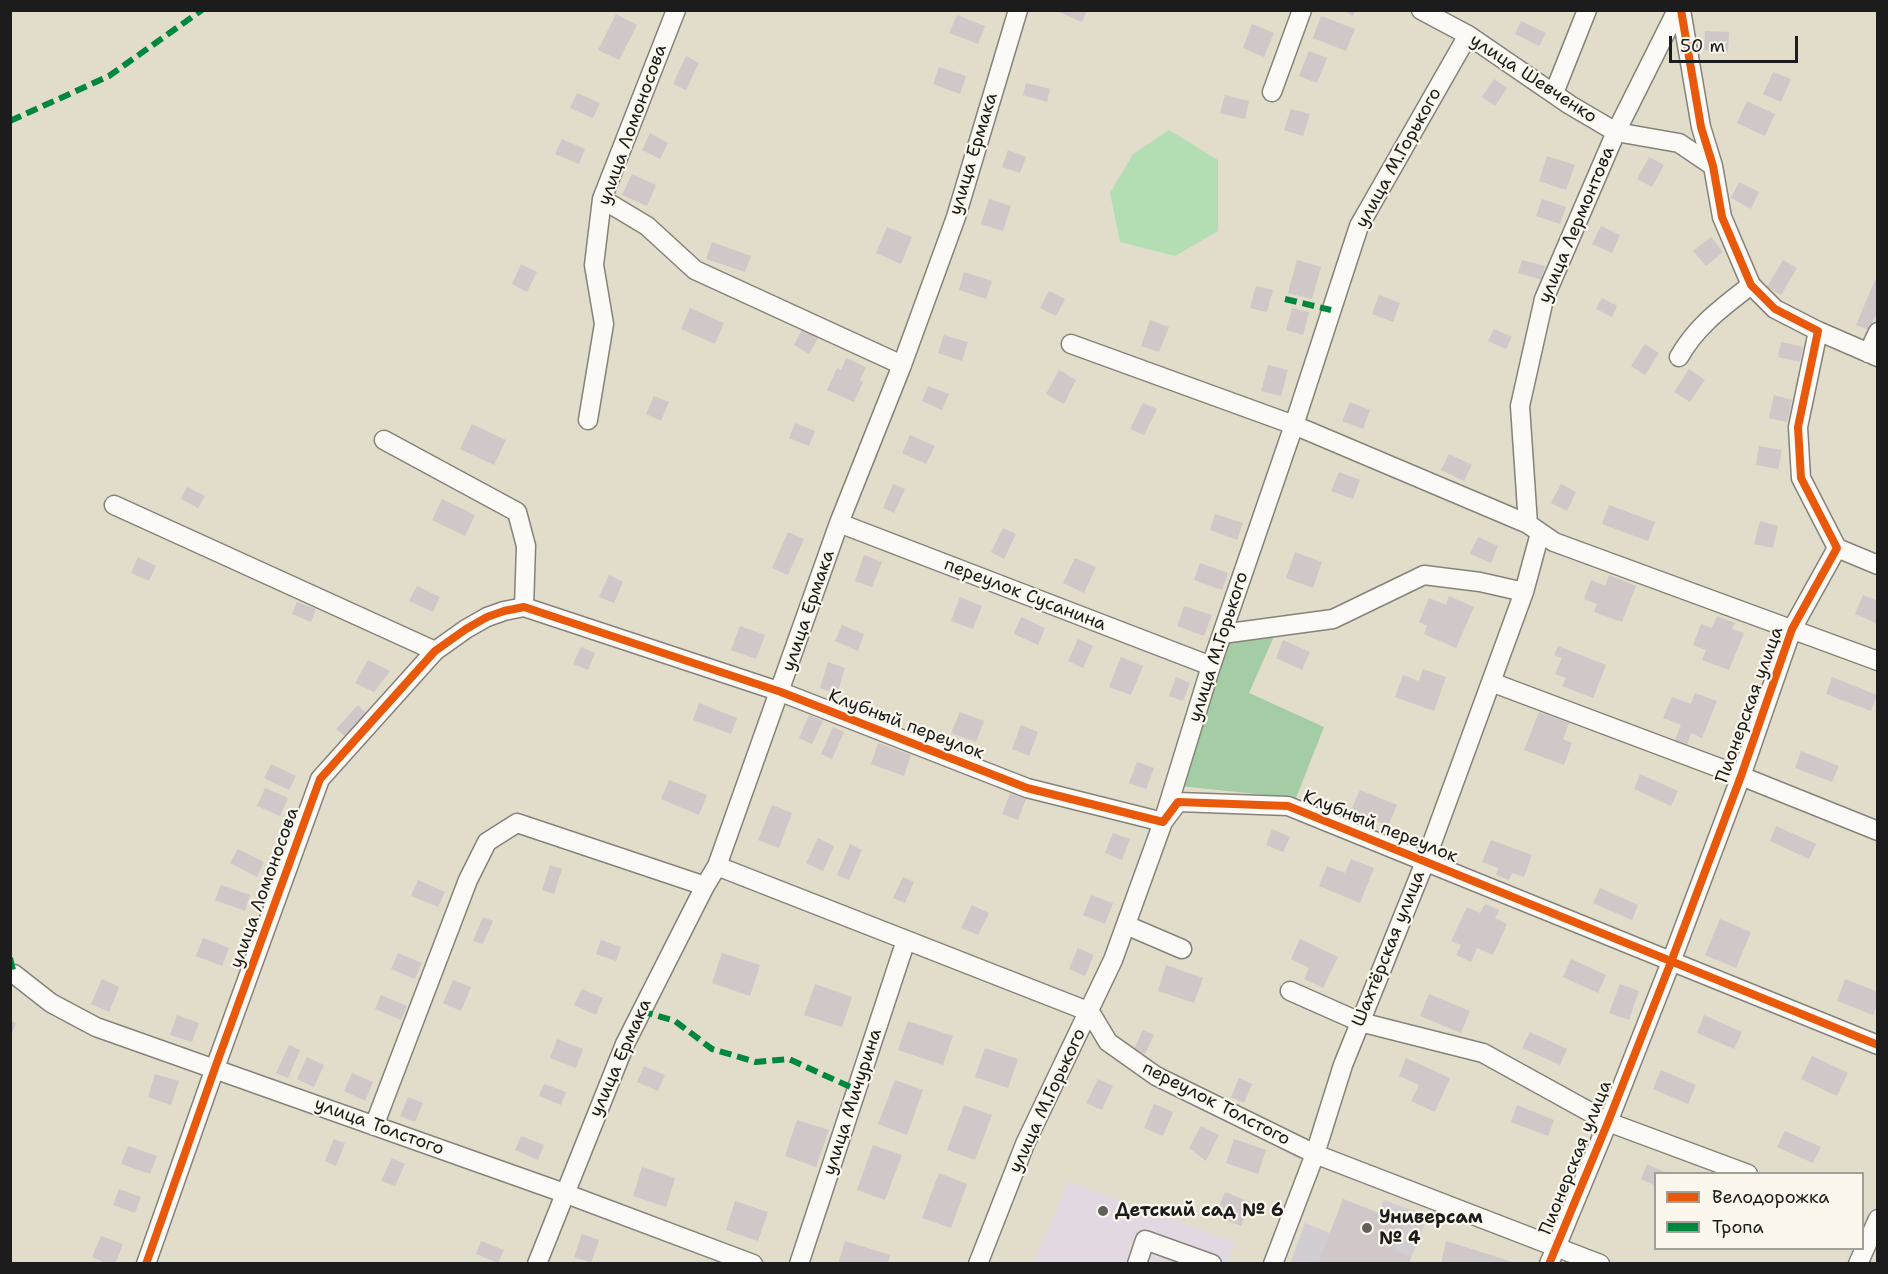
<!DOCTYPE html>
<meta charset="utf-8">
<style>
body{margin:0}
#map{position:relative;width:1888px;height:1274px;overflow:hidden;background:#e2dcca;font-family:"Shantell Sans",sans-serif}
canvas{display:block}
.frame{position:absolute;inset:0;border:12px solid #1c1c1c;pointer-events:none}
.legend{position:absolute;left:1654px;top:1172px;width:210px;height:78px;box-sizing:border-box;background:#fbf7ec;border:2px solid #a29f99;margin:0;padding:8px 10px;list-style:none;font-size:18px;color:#1c1c1c}
.legend li{display:flex;align-items:center;gap:12px;height:30px}
.legend b{width:30px;border:2px solid #a29f99}
.scale{position:absolute;left:1669px;top:36px;width:129px;height:27px;box-sizing:border-box;border:3px solid #1c1c1c;border-top:0;padding-left:8px;font-size:18px;line-height:21px;white-space:nowrap;color:#1c1c1c;-webkit-text-stroke:4px #fbf7ec;paint-order:stroke}
</style>
<div id="map">
<canvas width="1888" height="1274"></canvas>
<div class="frame"></div>
<ul class="legend">
<li><b style="height:8px;background:#e8590c"></b>Велодорожка</li>
<li><b style="height:8px;background:#00873e"></b>Тропа</li>
</ul>
<div class="scale">50 m</div>
</div>
<script>
const g = document.querySelector('canvas').getContext('2d');
g.lineJoin = 'round';
function paint(path, color) { g.fillStyle = color; g.fill(path, 'evenodd'); }
function trace(path, color, width, dash) { g.strokeStyle = color; g.lineWidth = width; g.lineCap = dash ? 'butt' : 'round'; g.setLineDash(dash || []); g.stroke(path); }
function label(font, color, halo, rows, align = 'center') {
  g.font = font + ' "Shantell Sans",sans-serif'; g.lineWidth = 4.5; g.setLineDash([]); g.textBaseline = 'middle'; g.strokeStyle = halo; g.fillStyle = color; for (const [text, x, y, turn = 0] of rows) {
    g.save(); g.translate(x, y); g.rotate((+turn || 0) * Math.PI / 180); g.textAlign = isNaN(turn) ? turn : align; if (halo) g.strokeText(text, 0, 0); g.fillText(text, 0, 0); g.restore();
  }
}
const built = new Path2D(`
 M1068,1181L1235,1242L1228,1263L1033,1264Z`);
const industrial = new Path2D(`
 M1343,1199L1379,1213L1384,1200L1428,1216L1409,1263L1290,1264L1305,1223L1330,1233Z`);
const green = new Path2D(`
 M1169,130L1218,160V231L1175,256L1120,242L1110,193L1133,154Z`);
const forest = new Path2D(`
 M1275,634L1249,693L1324,727L1296,798L1179,786L1215,663L1229,643Z`);
const building = new Path2D(`
 M1055,10H1087L1082,22Z
 M1343,10H1356L1353,16Z
 M616,14L637,25L619,60L598,50Z
 M957,15L985,26L978,44L949,33Z
 M1321,16L1355,29L1346,51L1313,38Z
 M1521,21L1546,33L1539,46L1515,34Z
 M1252,24L1274,33L1264,57L1243,48Z
 M1705,31L1729,32L1728,52L1704,50Z
 M1309,51L1327,58L1317,83L1299,76Z
 M686,56L699,63L686,90L673,84Z
 M939,67L966,76L960,94L933,84Z
 M1773,72L1791,79L1781,102L1763,94Z
 M1494,79L1507,88L1495,106L1482,97Z
 M1026,83L1050,89L1047,102L1023,95Z
 M577,93L600,103L593,118L570,108Z
 M1225,95L1249,101L1245,119L1220,113Z
 M1747,101L1775,114L1765,136L1737,123Z
 M1291,109L1310,114L1303,136L1284,130Z
 M650,133L668,143L660,159L642,150Z
 M562,139L585,149L579,164L555,154Z
 M1008,150L1026,157L1020,173L1002,167Z
 M1547,156L1575,165L1566,190L1539,181Z
 M1649,157L1664,165L1652,187L1637,179Z
 M632,174L656,185L647,206L622,195Z
 M1739,182L1759,192L1751,209L1731,198Z
 M989,199L1011,206L1003,231L981,224Z
 M1542,199L1566,207L1560,224L1536,216Z
 M1601,226L1620,235L1612,253L1592,244Z
 M887,227L912,237L901,264L876,253Z
 M1711,237L1723,252L1706,266L1693,251Z
 M712,242L751,256L745,272L706,259Z
 M1297,260L1321,267L1312,299L1288,293Z
 M1522,260L1545,266L1542,280L1518,273Z
 M1783,260L1797,268L1781,295L1767,287Z
 M521,264L537,272L527,292L512,284Z
 M964,272L992,281L986,299L959,290Z
 M1875,280H1878V310L1869,330L1856,325Z
 M1256,286L1273,290L1267,312L1250,308Z
 M1049,291L1065,299L1056,316L1040,308Z
 M1379,295L1400,303L1393,322L1372,314Z
 M1602,298L1617,306L1612,317L1596,309Z
 M690,308L724,323L715,344L681,329Z
 M1292,308L1309,312L1303,335L1286,330Z
 M1150,320L1169,327L1159,352L1141,346Z
 M803,328L819,336L809,354L794,345Z
 M1494,329L1512,337L1506,349L1488,341Z
 M944,335L968,342L962,361L938,353Z
 M1781,342L1803,347L1800,362L1778,357Z
 M1645,344L1659,353L1645,375L1631,366Z
 M846,358L866,367L860,380L863,382L854,402L827,390L837,368L841,370Z
 M1268,365L1288,370L1281,396L1261,391Z
 M1689,369L1705,380L1690,402L1674,392Z
 M1059,370L1076,380L1064,404L1046,394Z
 M928,386L949,394L942,410L922,401Z
 M1774,395L1792,400L1787,422L1769,418Z
 M654,396L669,402L661,421L646,414Z
 M1350,402L1370,410L1363,429L1342,421Z
 M1143,403L1157,409L1144,435L1130,429Z
 M795,423L815,431L809,446L789,438Z
 M472,424L506,440L494,465L460,449Z
 M910,435L935,446L926,464L902,453Z
 M1759,446L1782,450L1778,469L1756,465Z
 M1449,454L1472,465L1464,481L1441,470Z
 M1339,472L1360,480L1353,499L1331,491Z
 M893,484L905,489L894,513L883,508Z
 M1561,484L1576,492L1567,511L1551,503Z
 M187,487L205,496L198,508L181,499Z
 M442,499L475,515L465,536L432,520Z
 M1609,505L1655,522L1648,541L1602,524Z
 M1215,514L1243,523L1237,540L1210,530Z
 M1760,521L1778,526L1773,548L1754,544Z
 M1003,528L1016,534L1004,559L991,552Z
 M788,532L804,539L788,575L772,568Z
 M1478,537L1498,546L1491,563L1470,554Z
 M1295,552L1322,562L1313,588L1286,578Z
 M864,555L882,562L872,587L855,581Z
 M138,557L156,566L149,581L131,573Z
 M1075,558L1096,567L1084,593L1063,583Z
 M1200,563L1228,573L1222,590L1194,580Z
 M609,575L623,582L614,603L599,597Z
 M1609,575L1636,586L1622,622L1594,612L1597,604L1584,599L1591,580L1605,586Z
 M417,586L440,597L433,612L409,601Z
 M1863,595L1878,601V624L1855,614Z
 M1449,596L1474,607L1456,648L1424,634L1427,626L1419,622L1429,598L1446,605Z
 M960,597L982,606L973,629L951,621Z
 M297,602L316,609L311,622L292,614Z
 M1184,606L1212,615L1204,636L1177,626Z
 M1717,616L1735,623L1732,629L1744,633L1729,670L1702,660L1706,650L1693,645L1701,624L1712,628Z
 M1021,617L1045,628L1038,645L1014,634Z
 M842,625L864,634L858,651L835,641Z
 M740,626L765,635L756,659L731,650Z
 M1078,639L1093,646L1083,668L1068,661Z
 M1283,640L1310,652L1302,670L1276,658Z
 M1558,646L1606,665L1593,698L1562,686L1566,678L1555,674L1562,658L1554,655Z
 M581,647L595,653L588,670L573,664Z
 M1121,657L1143,666L1131,695L1109,687Z
 M368,660L390,671L374,692L355,683Z
 M828,662L845,668L837,694L820,688Z
 M1423,669L1446,677L1434,711L1395,697L1403,675L1419,681Z
 M1176,677L1190,683L1183,701L1169,696Z
 M1832,677L1877,695L1871,711L1826,694Z
 M1695,693L1717,701L1702,738L1691,733L1687,745L1675,740L1681,725L1663,718L1672,697L1691,704Z
 M699,703L737,718L731,734L693,720Z
 M358,705L367,714L346,737L336,729Z
 M960,712L984,721L976,742L951,733Z
 M1539,712L1569,723L1563,739L1572,743L1564,765L1524,750Z
 M809,715L823,721L812,744L799,738Z
 M1021,725L1038,732L1029,756L1012,749Z
 M833,727L844,732L832,759L821,754Z
 M878,743L911,755L904,776L871,764Z
 M1801,751L1839,766L1832,782L1795,768Z
 M1137,762L1154,768L1146,789L1129,783Z
 M271,764L296,776L289,790L264,778Z
 M1640,774L1678,791L1671,806L1634,789Z
 M669,780L707,795L699,815L661,799Z
 M265,788L288,798L280,816L257,806Z
 M1360,790L1397,805L1388,826L1351,810Z
 M1010,793L1026,799L1018,820L1002,814Z
 M772,805L792,813L779,848L758,840Z
 M1776,826L1816,844L1809,859L1770,841Z
 M1272,829L1290,837L1283,852L1266,845Z
 M1113,833L1130,839L1122,860L1105,853Z
 M818,838L834,846L823,871L806,863Z
 M1491,840L1532,855L1524,877L1512,873L1509,880L1496,875L1498,868L1482,862Z
 M850,844L862,850L849,880L837,875Z
 M238,849L264,862L257,877L230,863Z
 M1351,859L1374,868L1360,903L1319,886L1327,866L1345,873Z
 M550,865L562,869L554,894L542,890Z
 M903,877L914,882L905,903L893,898Z
 M418,880L445,892L438,907L411,896Z
 M221,885L250,895L245,911L215,900Z
 M1600,888L1638,905L1632,920L1593,903Z
 M1091,895L1113,903L1105,924L1083,915Z
 M1485,904L1499,910L1495,918L1507,924L1493,955L1477,948L1471,962L1456,955L1461,945L1451,941L1467,907L1480,913Z
 M972,905L989,913L978,935L961,928Z
 M483,917L493,921L483,944L473,941Z
 M1720,919L1751,932L1736,968L1705,955Z
 M203,938L229,948L222,966L196,956Z
 M1300,939L1338,957L1323,988L1304,979L1309,968L1291,959Z
 M601,940L621,947L616,961L596,954Z
 M1078,948L1094,955L1085,976L1069,969Z
 M398,953L422,963L415,979L391,969Z
 M722,953L760,965L750,996L712,983Z
 M1571,959L1606,975L1598,993L1563,977Z
 M1166,965L1203,978L1194,1003L1158,991Z
 M102,979L119,987L109,1012L91,1004Z
 M1845,979L1878,992V1003L1873,1015L1837,1001Z
 M453,980L471,987L461,1011L443,1003Z
 M815,984L852,997L842,1027L804,1015Z
 M1620,984L1639,991L1629,1020L1609,1013Z
 M582,989L603,998L596,1015L574,1005Z
 M1429,994L1470,1011L1461,1033L1420,1016Z
 M381,995L407,1006L401,1020L375,1009Z
 M177,1015L199,1023L192,1042L170,1035Z
 M1704,1015L1742,1032L1734,1049L1697,1033Z
 M10,1020L16,1023L11,1036H10Z
 M908,1021L953,1036L943,1065L898,1050Z
 M1143,1030L1154,1035L1145,1054L1134,1049Z
 M1530,1032L1567,1049L1560,1065L1522,1048Z
 M557,1039L583,1049L576,1068L550,1058Z
 M289,1045L300,1050L288,1078L276,1073Z
 M985,1048L1018,1059L1008,1088L975,1077Z
 M1812,1056L1848,1073L1837,1096L1801,1079Z
 M307,1057L324,1065L314,1087L297,1079Z
 M1406,1058L1450,1078L1435,1112L1411,1101L1419,1085L1399,1076Z
 M644,1066L665,1075L658,1091L637,1082Z
 M1661,1070L1696,1085L1688,1104L1653,1089Z
 M352,1073L373,1082L365,1101L344,1091Z
 M155,1074L179,1081L171,1105L148,1097Z
 M1239,1078L1252,1084L1244,1103L1231,1097Z
 M1098,1079L1113,1086L1102,1110L1086,1103Z
 M895,1080L923,1090L907,1135L878,1124Z
 M544,1084L566,1092L561,1105L539,1096Z
 M408,1097L423,1103L415,1122L400,1116Z
 M1154,1104L1173,1112L1163,1136L1144,1128Z
 M964,1105L992,1115L975,1160L947,1150Z
 M1517,1105L1554,1120L1548,1136L1511,1122Z
 M797,1120L829,1130L816,1167L785,1156Z
 M1201,1126L1219,1135L1206,1161L1189,1148Z
 M1785,1131L1821,1147L1813,1163L1777,1147Z
 M521,1136L544,1145L538,1160L515,1150Z
 M334,1139L345,1143L336,1166L325,1161Z
 M1234,1139L1266,1150L1258,1174L1226,1163Z
 M873,1145L902,1155L885,1200L857,1190Z
 M128,1146L157,1156L150,1174L121,1164Z
 M392,1158L405,1164L395,1186L381,1181Z
 M1647,1164L1669,1174H1656V1186L1641,1179Z
 M642,1167L675,1178L666,1207L633,1196Z
 M939,1173L967,1184L951,1228L922,1218Z
 M119,1189L141,1197L135,1213L113,1205Z
 M1225,1192L1250,1202L1241,1226L1215,1216Z
 M1343,1199L1404,1223L1394,1250L1411,1257L1409,1264H1318Z
 M735,1201L768,1212L758,1241L726,1230Z
 M582,1234L599,1240L591,1263L574,1257Z
 M101,1236L123,1244L115,1264H108L92,1257Z
 M481,1241L504,1250L498,1263L476,1254Z
 M845,1241L890,1255L888,1264H838Z
 M1446,1241L1516,1263V1264H1441Z`);
const minor = new Path2D(`
 M1421,10L1468,35L1570,105L1616,132L1679,143L1713,166
 M1272,92L1302,10
 M1554,93L1587,10
 M602,199L647,226L695,270L902,365
 M1818,331L1878,357
 M1071,344L1294,425L1528,524L1554,542L1878,661
 M1868,353L1878,332
 M1679,357C1697,325 1723,307 1751,285
 M588,420L604,324L594,265L602,199L676,10
 M384,440L517,512L526,546L524,607
 M114,505L435,651
 M839,523L1211,666
 M1528,524L1520,406L1544,299L1616,132L1677,10
 M1837,548L1878,565
 M1222,634L1333,619L1424,575L1480,582L1524,592
 M1491,682L1741,776L1878,831
 M717,866L1090,1012L1108,1042L1156,1076L1315,1154L1600,1264
 M1126,925L1182,949
 M10,974H14L51,1003L96,1027L564,1193L753,1264
 M1290,991L1360,1022L1483,1053L1608,1122L1748,1174
 M374,1126L468,880L487,842L517,823L705,886
 M146,1264L215,1068L320,779L435,651L466,629L487,617L504,611L524,607L781,692L1027,788L1163,822L1178,802L1288,806L1878,1045
 M537,1264L625,1044L705,886L717,866L839,523L902,365L956,217L1018,10
 M799,1264L906,940
 M978,1264L1025,1144L1113,960L1163,822L1211,666L1294,425L1359,226L1468,35
 M1137,1264L1145,1240L1212,1264
 M1273,1264L1315,1154L1343,1065L1425,862L1524,592L1540,533
 M1549,1264L1608,1122L1671,962L1741,776L1792,629L1837,548L1801,478L1798,427L1818,331L1775,309L1751,285L1745,271L1722,217L1713,166L1701,127L1681,10
 M1858,1264L1878,1219`);
const quiet = new Path2D(`
 M10,121L109,76L202,10
 M1285,299L1331,310
 M10,958L14,974
 M641,1011L675,1021L712,1049L756,1062L789,1059L857,1090`);
const cycleway = new Path2D(`
 M146,1264L215,1068L320,779L435,651L466,629L487,617L504,611L524,607L781,692L1027,788L1163,822L1178,802L1288,806L1878,1045
 M1549,1264L1608,1122L1671,962L1741,776L1792,629L1837,548L1801,478L1798,427L1818,331L1775,309L1751,285L1745,271L1722,217L1713,166L1701,127L1681,10`);
const markers = [
 [1103,1211,6,"#615f59"],
 [1367,1228,6,"#615f59"]
];
const streetNames = [
 ["улица Шевченко",1533,79,33],
 ["улица Ломоносова",633,125,-70],
 ["улица Ермака",974,154,-73],
 ["улица М.Горького",1399,158,-61],
 ["улица Лермонтова",1577,225,-67],
 ["переулок Сусанина",1025,595,21],
 ["улица Ермака",809,611,-71],
 ["улица М.Горького",1219,647,-72],
 ["Пионерская улица",1750,705,-70],
 ["Клубный переулок",906,725,21],
 ["Клубный переулок",1380,827,22],
 ["улица Ломоносова",265,888,-70],
 ["Шахтёрская улица",1389,949,-68],
 ["улица Ермака",621,1058,-66],
 ["улица М.Горького",1048,1101,-65],
 ["улица Мичурина",853,1102,-72],
 ["переулок Толстого",1216,1104,27],
 ["улица Толстого",379,1127,20],
 ["Пионерская улица",1576,1158,-68]
];
const poiNames = [
 ["Детский сад № 6",1115,1211],
 ["Универсам",1379,1218],
 ["№ 4",1379,1239]
];
paint(built, '#e1d8e1');
paint(industrial, '#d2cdd3');
paint(green, '#b3deb3');
paint(forest, '#a4cca5');
paint(building, '#cfc7c8');
trace(minor, '#858279', 21);
trace(minor, '#fbfaf7', 18);
trace(quiet, '#00873e', 6, [12, 6]);
trace(cycleway, '#e8590c', 8);
for (const [x, y, r, color] of markers) { const dot = new Path2D(); dot.arc(x, y, r, 0, 2 * Math.PI); g.fillStyle = color; g.fill(dot); trace(dot, '#fbf7ec', 2); }
label('18px', '#1c1c1c', '#fbf7ec', streetNames);
label('bold 18px', '#1c1c1c', '#fbf7ec', poiNames, 'left');
</script>
